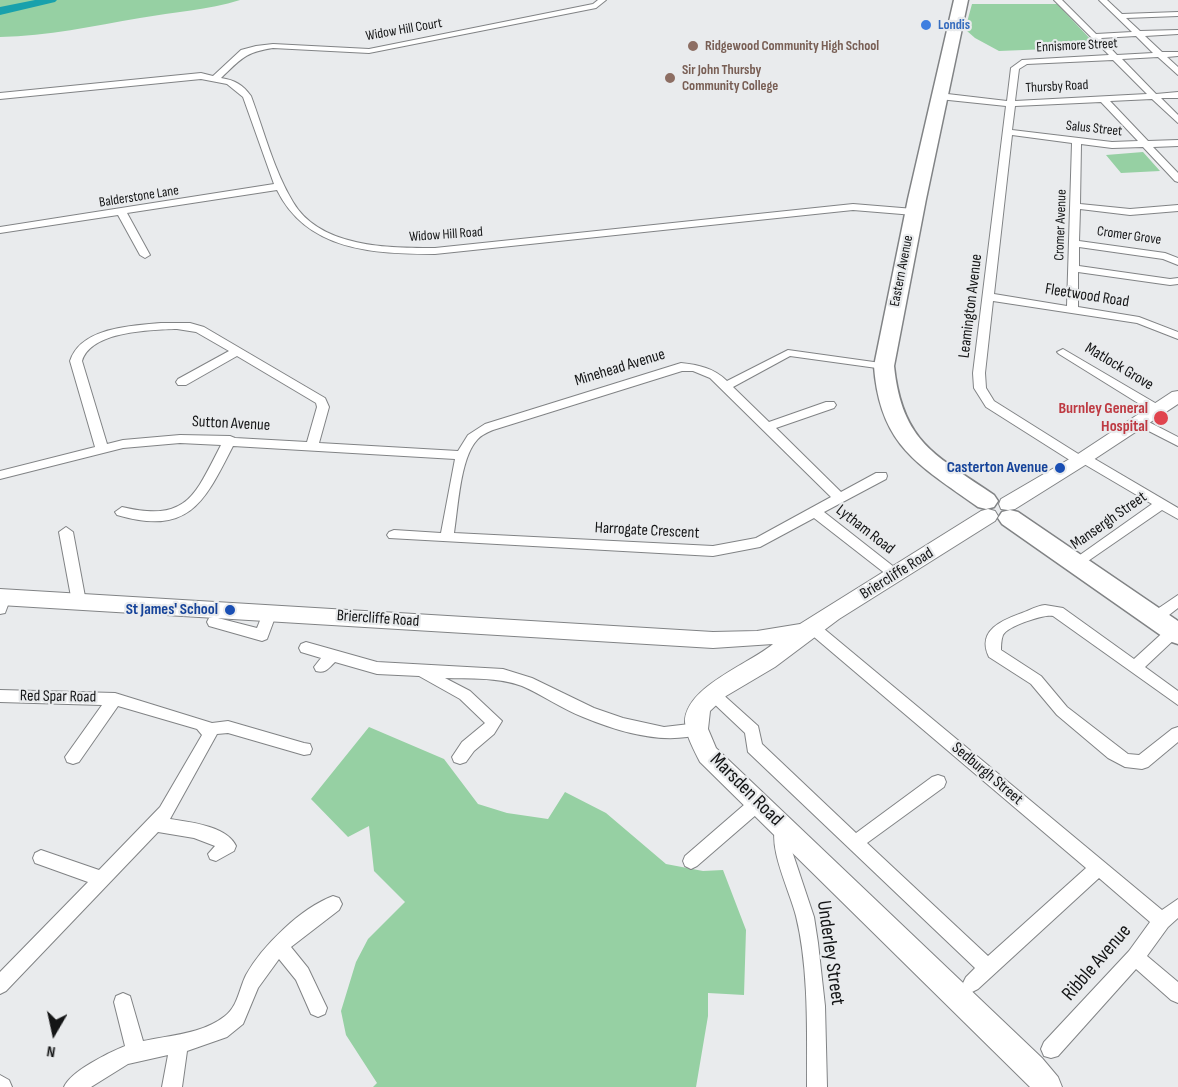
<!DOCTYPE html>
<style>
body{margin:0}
#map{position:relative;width:1178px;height:1087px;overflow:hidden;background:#e9ebed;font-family:"Sofia Sans Condensed",sans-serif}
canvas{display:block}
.north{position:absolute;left:24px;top:1003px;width:60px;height:60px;-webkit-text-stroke:4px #e9ebed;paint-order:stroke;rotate:189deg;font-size:16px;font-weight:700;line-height:24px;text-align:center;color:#141516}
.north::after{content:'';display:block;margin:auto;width:21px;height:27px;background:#141516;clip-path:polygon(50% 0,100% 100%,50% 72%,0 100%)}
</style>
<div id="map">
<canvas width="1178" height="1087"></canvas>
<div class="north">N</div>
</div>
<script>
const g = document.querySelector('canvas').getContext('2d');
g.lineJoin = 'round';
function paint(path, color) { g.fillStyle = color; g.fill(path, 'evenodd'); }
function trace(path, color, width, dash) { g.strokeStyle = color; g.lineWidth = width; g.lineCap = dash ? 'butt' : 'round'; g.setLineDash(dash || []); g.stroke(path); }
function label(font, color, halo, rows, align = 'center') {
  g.font = font + ' "Sofia Sans Condensed",sans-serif'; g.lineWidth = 4.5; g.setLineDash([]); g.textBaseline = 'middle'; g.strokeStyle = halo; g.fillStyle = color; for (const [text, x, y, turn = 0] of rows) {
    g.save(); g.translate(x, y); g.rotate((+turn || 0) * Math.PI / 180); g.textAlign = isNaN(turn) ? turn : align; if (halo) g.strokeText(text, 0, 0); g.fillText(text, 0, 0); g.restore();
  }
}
const green = new Path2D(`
 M0,0H240C208,10 174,12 140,18C93,26 48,36 0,37Z
 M972,4H1057L1098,47L999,51L975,38L967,31L966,26Z
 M1143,152L1160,171L1121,173L1106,155Z
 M369,727L444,759L478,804L507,813L548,819L565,792L606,813L666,864L703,871L723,870L746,930L744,995L708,993V1016L696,1087H373L377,1083L346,1035L341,1011L356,962L368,939L405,902L374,871L369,826L348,837L311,799Z`);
const river = new Path2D(`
 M35,0H57L55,2L0,15V7Z`);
const street = new Path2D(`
 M598,0H606L596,8L369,53L273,48C245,52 241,59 221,78C235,80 243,85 251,96C264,131 274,171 293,202C320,248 389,248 435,248L853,204L914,209L919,212L914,215L853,210L435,254C374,254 307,251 277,190L127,213L150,255L145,258L140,255L118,215L0,233V227L274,184L243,97L227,84L201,79L0,99V93L201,73L213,76L241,50L256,46L273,44L369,49L593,4Z
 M1054,0H1062L1096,34L1132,32L1099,0H1107L1122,14L1178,12V16L1126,18L1140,31L1178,30V34L1145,36L1162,52H1178V56L1167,57L1178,67V75L1158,57L1122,59L1156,94L1178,92V98H1161L1178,115V123L1152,99L1110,101L1148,141L1178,140V146L1153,147L1178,173V182L1175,181L1143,147L1112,148L1081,144L1080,204L1130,209L1178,205V211L1130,215L1080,209L1079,241L1165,253L1178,258V265L1163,259L1079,247V266L1170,279L1178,278V284L1170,285L1078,272V307L1139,317L1178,332V339L1137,323L993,301L985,373L986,388L994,401L1080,455H1088L1178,508V519L1162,510L1075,570L1068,565L1070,562L1152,504L1084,464H1076L986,407L974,388L973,373L1006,106L939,99L935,96L939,93L1007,101L1011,68L1022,60L1109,55ZM1136,36L1153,53L1117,55L1101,38ZM1113,60L1147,94L1015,101L1019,69L1027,64ZM1101,102L1138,141L1112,142L1012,130L1015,106ZM1012,135L1072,143L1067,306L994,294Z
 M161,323H190L204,327L325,398L329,407L319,443L458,451L468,435L485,424L681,363C699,365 714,368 727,381L788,350L888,364L890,366L888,368L884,369L790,356L733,387L769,422L826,402H834L836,405L834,408L776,428L841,492L876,473H886L887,476L886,479L824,512L903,574L901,578H891L814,518L760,547L713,556L389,538L387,535L389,532L394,530L441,533L455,459L233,446C204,503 189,536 117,515L115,512L122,507C187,522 194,497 221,445L180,443L123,448L0,479V471L95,447L70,361C81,327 131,326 161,323ZM177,329L196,332L229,351L178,379L176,382L178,385H186L237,356L316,403L317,407L307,442L235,438L230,436L180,435L123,440L107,444L82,361C91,331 150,330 177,329ZM682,371H693L710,378L831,497L756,538L713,546L454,533C458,509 460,458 477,440C481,435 488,432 493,430Z
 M1063,349L1162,407L1164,410L1158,414L1154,413L1059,354L1057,352Z
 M1141,418L1178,437V446L1137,425L1135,422L1137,419Z
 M66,527L73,532L86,602L84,606H74L72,602L59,532Z
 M4,592L9,593L11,597L5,613L0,614V593Z
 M1178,595V608L1160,622H1150L1148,618L1150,614Z
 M1045,605L1063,608L1134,659L1169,627H1178V636L1145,667L1178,691V705L1053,616C1044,614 1008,626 1003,635C1001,640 1001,646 1001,650L1041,676L1067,707L1128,754L1139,755L1172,729L1178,727V742L1148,767L1142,769L1125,767L1108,758L1057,715L1031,684L989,657C976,630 1003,620 1022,613C1030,610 1036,606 1045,605Z
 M270,607L275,608L277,612L267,639L262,641L209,626L207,622L209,618L214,617L257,628L265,608Z
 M812,622L817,623L1162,910L1178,899V918L1168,927L1147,956L1178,982V1003L1171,1000L1136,969L1058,1056L1051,1058L1044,1056L1041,1049L1044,1042L1129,951L1150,922L1099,878L978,989L972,992L966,989L963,983L966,977L975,968L748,752L745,733L709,699L706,695L709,691L714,689L719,691L758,726L762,744L856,833L932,777L938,775L944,777L946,782L944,787L867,843L988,956L1086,868L807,631L805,627L807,623Z
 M306,642L377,662L503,669L532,678L594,708L623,718L664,727L698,723L703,725L706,729L703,733C666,746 619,732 583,717C562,709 543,695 522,686C498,677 470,679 445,678L470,691L502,721L494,734L474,751L466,762L460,764L454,762L452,757L462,742L485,723L460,699L419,676L377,674L335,662C329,668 325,674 316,671L314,667L321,658L301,652L299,648L301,644Z
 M0,690L115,693L212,723L228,721L304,743L310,744L312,749L310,754L304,755L228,733L217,734L170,819C190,822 227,826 236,846L234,851L216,861L210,859L208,854L215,846L194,838L158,832L6,991L0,994V972L88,882L35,863L33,858L35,853L41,850L99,870L160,807L202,735L197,729L118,706L79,762L73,764L67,762L65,757L102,705L0,702Z
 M758,796L764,798L766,803L764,808L697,866L691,869L685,866L683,861L685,856L752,798Z
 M783,820L789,822L791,827L792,851L814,917L818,943L825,1006L827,1087H807C807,1033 809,969 796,916C790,891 766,845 777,822Z
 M333,896L339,898L342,904L339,910L291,947L308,968L327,1008L325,1014L318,1017L311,1014L296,980L279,959L258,988L243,1024L227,1037L187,1051L182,1087H162L168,1055L128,1064L91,1087H64C71,1071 108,1053 125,1046L114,1002L116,996L123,993L130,996L143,1041C171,1035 202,1034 225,1016C238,1006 239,989 246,975C262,946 301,908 333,896Z
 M0,1075L9,1080L12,1087H0Z`);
const secondary = new Path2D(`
 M1178,391V404L1090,462L1015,509L1008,510L1001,509L999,504L1001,499L1078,454L1172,392Z
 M988,509L995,511L998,516L995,521L839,619L775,667L726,696L710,711L708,729L716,748L1042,1058L1058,1077L1062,1087H1030L700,762C694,750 686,736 685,722C685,687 749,664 773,644L713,648L0,605V589L713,632L757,631L800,624L981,511Z`);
const highway = new Path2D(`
 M954,0H968L926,199L894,366C902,443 936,455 994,495L998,501L994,507L986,509L978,507C918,464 880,446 874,366L908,199Z
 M1010,510L1018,512L1178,621V644L1169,641L1002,524L998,518L1002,512Z`);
const markers = [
 [926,25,6,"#3f7fe0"],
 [693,46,6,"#8d6e63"],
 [670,78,6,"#8d6e63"],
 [1161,418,8,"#e0444e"],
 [1060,468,6,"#1a4fb4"],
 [230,610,6,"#1a4fb4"]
];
const farShopnames = [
 ["Londis",938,25]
];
const farStreetnames = [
 ["Widow Hill Court",404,30,-10],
 ["Ennismore Street",1077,46,-3],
 ["Thursby Road",1057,87,-3],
 ["Salus Street",1094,129,6],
 ["Balderstone Lane",139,197,-9],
 ["Cromer Avenue",1061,225,-88],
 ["Widow Hill Road",446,235,-4],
 ["Cromer Grove",1129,236,8],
 ["Eastern Avenue",902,271,-79]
];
const farEducationnames = [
 ["Ridgewood Community High School",705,46],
 ["Sir John Thursby",682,70],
 ["Community College",682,86]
];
const streetNames = [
 ["Fleetwood Road",1087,296,9],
 ["Leamington Avenue",971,306,-83],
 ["Matlock Grove",1119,367,31],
 ["Minehead Avenue",620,368,-17],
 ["Sutton Avenue",231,424,3],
 ["Mansergh Street",1109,521,-35],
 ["Lytham Road",865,530,38],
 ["Harrogate Crescent",647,531,3],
 ["Briercliffe Road",897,574,-32],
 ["Briercliffe Road",378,619,4],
 ["Red Spar Road",58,697,1],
 ["Sedburgh Street",987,774,40]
];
const healthNames = [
 ["Burnley General",1148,409],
 ["Hospital",1148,427]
];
const transitNames = [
 ["Casterton Avenue",1048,468],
 ["St James' School",218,610]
];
const nearStreetnames = [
 ["Marsden Road",746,790,45],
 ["Underley Street",830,953,82],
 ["Ribble Avenue",1097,963,-49]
];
paint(green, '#96d0a3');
paint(river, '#19a1ac');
trace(street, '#818385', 2);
trace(secondary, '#818385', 2);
trace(highway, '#818385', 3);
paint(street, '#fff');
paint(secondary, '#fff');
paint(highway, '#fff');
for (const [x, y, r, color] of markers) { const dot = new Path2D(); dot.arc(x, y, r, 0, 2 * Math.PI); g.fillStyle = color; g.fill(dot); trace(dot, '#e9ebed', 2); }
label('bold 14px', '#366cbe', '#e9ebed', farShopnames, 'left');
label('14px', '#141516', '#e9ebed', farStreetnames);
label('bold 14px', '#785e54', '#e9ebed', farEducationnames, 'left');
label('16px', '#141516', '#e9ebed', streetNames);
label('bold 16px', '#be3a42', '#e9ebed', healthNames, 'right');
label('bold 16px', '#164399', '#e9ebed', transitNames, 'right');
label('20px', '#141516', '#e9ebed', nearStreetnames);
</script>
